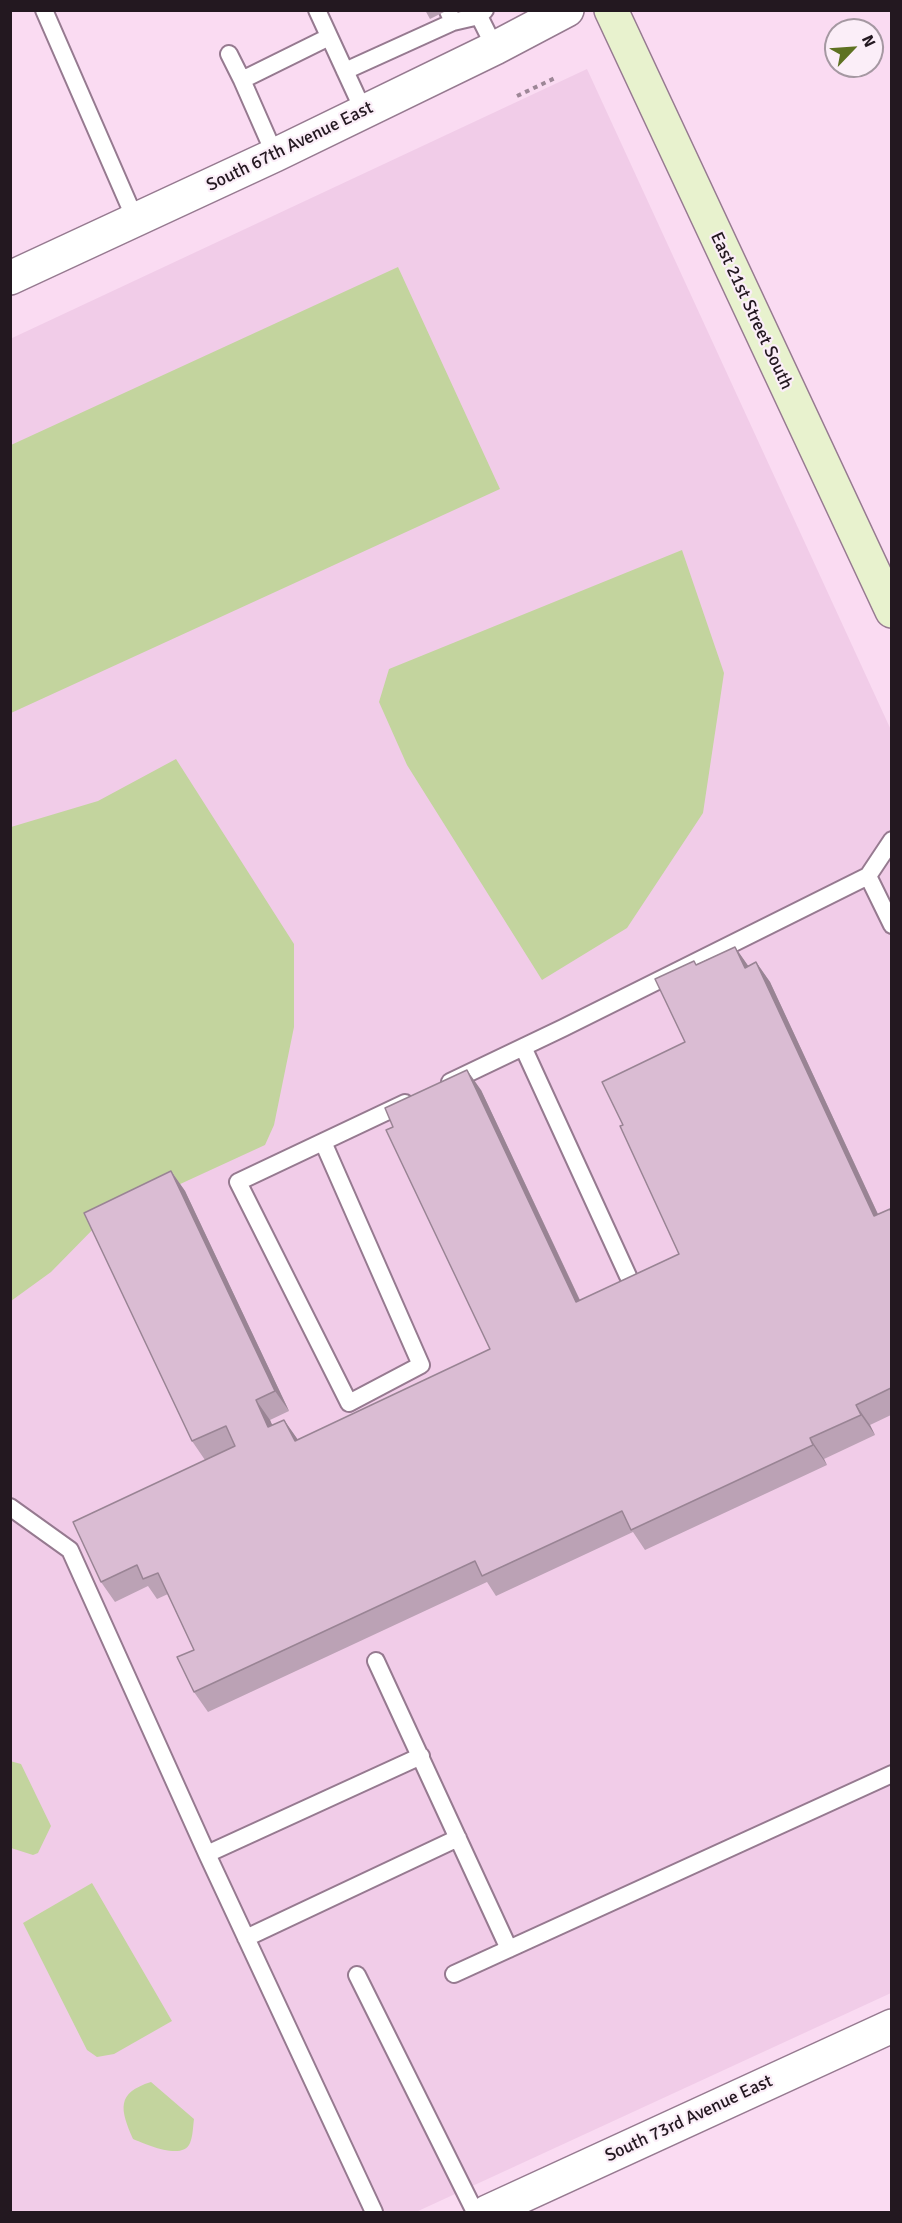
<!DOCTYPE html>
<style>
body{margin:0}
#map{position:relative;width:902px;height:2223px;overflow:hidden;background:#fadbf2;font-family:Signika,sans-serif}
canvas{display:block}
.frame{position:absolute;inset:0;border:12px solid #231820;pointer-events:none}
.north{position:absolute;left:824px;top:18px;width:60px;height:60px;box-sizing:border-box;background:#fbeef8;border:2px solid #a598a2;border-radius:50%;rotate:65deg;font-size:16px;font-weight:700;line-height:24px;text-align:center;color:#231820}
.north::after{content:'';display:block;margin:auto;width:21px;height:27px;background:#5e7222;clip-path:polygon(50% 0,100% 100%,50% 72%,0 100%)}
</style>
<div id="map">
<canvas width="902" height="2223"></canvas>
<div class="frame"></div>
<div class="north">N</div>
</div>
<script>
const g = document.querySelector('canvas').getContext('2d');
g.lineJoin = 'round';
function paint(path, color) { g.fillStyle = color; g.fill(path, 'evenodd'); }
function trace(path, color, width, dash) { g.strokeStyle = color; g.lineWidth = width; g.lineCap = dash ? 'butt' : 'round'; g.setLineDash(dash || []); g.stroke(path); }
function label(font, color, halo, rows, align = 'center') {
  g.font = font + ' Signika,sans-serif'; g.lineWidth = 4.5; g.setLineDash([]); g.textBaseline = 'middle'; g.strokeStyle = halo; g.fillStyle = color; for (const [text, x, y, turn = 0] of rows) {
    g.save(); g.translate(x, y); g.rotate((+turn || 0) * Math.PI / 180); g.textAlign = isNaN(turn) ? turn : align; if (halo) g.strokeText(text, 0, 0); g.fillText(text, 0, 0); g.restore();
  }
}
const built = new Path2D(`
 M587,69L891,730V1993L416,2212H11L10,339Z`);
const green = new Path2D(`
 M398,267L500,489L11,713V445Z
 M682,550L724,673L703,813L627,928L542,980L407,765L379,702L389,669Z
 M176,759L294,944V1027L274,1125L265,1145L102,1220L51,1272L11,1301V827L98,801Z
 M10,1761L21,1764L51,1826L38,1853L33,1855L11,1848Z
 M92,1883L172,2021L114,2054L97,2057L87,2050L23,1923Z
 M151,2082L194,2119C193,2126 193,2136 190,2143C183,2161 145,2144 133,2139C120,2109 116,2093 151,2082Z`);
const path = new Path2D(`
 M517,96L555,78`);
const service = new Path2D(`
 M44,10L136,221
 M317,10L364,112
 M485,10L479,16L495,48
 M448,11L453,22L479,16L476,10
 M229,54L242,80
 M345,71L453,22
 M275,155L242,80L329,37
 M868,876L892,925
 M523,1047L628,1276
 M450,1082L563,1028L868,876L892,840
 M323,1142L421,1365L349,1403L238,1182L405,1103
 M10,1507L70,1550L207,1854L374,2212
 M376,1661L509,1949
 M207,1854L421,1756
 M246,1938L458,1838
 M454,1974L892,1774
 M357,1975L475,2212`);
const minor = new Path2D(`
 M10,278L275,155L495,48L567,10
 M487,2212L892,2026`);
const secondary = new Path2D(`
 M611,10L892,611`);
const wall = new Path2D(`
 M425,10H448L430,19Z
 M735,947L748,966L756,962L770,982L878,1214L891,1211V1415L870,1425L875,1435L824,1459L827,1465L645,1550L633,1532L496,1596L487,1582L208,1712L194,1692V1650L168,1594L157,1599L148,1586L115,1602L101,1582L205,1460L192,1441L171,1171L185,1191L289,1411L270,1420L272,1425L284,1420L298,1440L490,1349L481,1090L580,1300L679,1254L623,1125L685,1042L697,964Z`);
const shadedWall = new Path2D(`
 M735,947L749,967L745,968Z
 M756,962L770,982L888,1236L874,1216Z
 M467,1070L481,1090L590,1322L576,1302Z
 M171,1171L185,1191L289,1411L275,1391Z
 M256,1400L270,1420L282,1447L268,1427Z
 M856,1405L870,1425L875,1435L861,1415Z
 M284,1420L298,1440L295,1441Z
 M810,1438L824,1459L827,1465L813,1445Z`);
const building = new Path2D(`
 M735,947L745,968L756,962L874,1216L890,1209L891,1212V1388L856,1405L861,1415L810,1438L813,1445L631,1530L622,1511L482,1576L475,1561L194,1692L177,1657L194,1650L158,1573L143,1579L137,1565L101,1582L73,1522L235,1446L226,1426L192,1441L84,1213L171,1171L275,1391L256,1400L268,1427L284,1420L295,1441L490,1349L386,1130L393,1127L385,1108L467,1070L576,1302L679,1254L620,1126L623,1125L602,1082L685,1042L655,979L694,961L696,965Z`);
const streetNames = [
 ["South 67th Avenue East",290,147,-26],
 ["East 21st Street South",751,311,65],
 ["South 73rd Avenue East",689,2119,-25]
];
paint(built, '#f1cce8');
paint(green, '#c3d49e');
trace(service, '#967a90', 20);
trace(minor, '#967a90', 36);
trace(secondary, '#967a90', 36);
trace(path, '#9d8797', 4, [4.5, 4.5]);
trace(service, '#fff', 16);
trace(minor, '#fff', 33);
trace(secondary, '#e8f2ce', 33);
paint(wall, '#bba2b5');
paint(shadedWall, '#998494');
paint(building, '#dabcd3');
trace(building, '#998494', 1.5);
label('18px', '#231820', '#fbeef8', streetNames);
</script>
